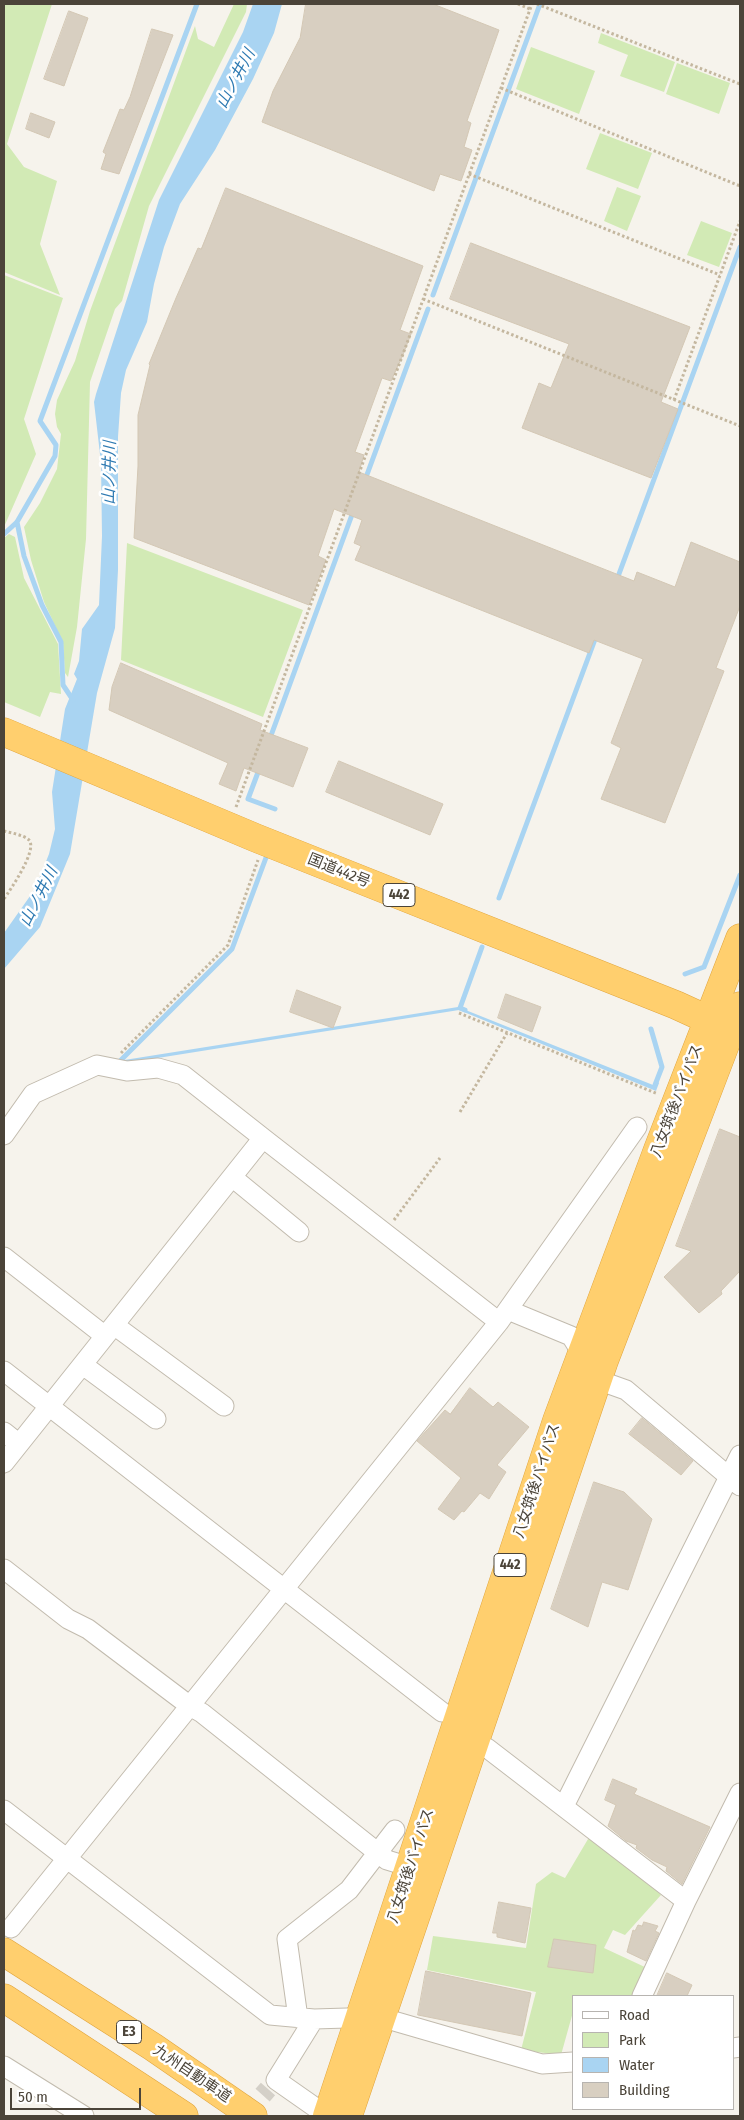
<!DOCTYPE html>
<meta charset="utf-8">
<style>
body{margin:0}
#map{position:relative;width:744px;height:2120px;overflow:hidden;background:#f6f3ec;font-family:"Fira Sans Condensed",sans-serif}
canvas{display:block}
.frame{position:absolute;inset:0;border:5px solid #4b4439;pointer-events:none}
.legend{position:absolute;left:572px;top:1995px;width:162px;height:115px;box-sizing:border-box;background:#fff;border:1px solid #b7b4b0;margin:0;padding:6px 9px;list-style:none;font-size:15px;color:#4b4439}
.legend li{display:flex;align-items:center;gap:10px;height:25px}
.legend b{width:25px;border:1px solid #b7b4b0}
.scale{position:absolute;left:10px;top:2088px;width:131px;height:22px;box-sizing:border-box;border:2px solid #4b4439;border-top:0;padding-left:6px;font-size:15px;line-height:18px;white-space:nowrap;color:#4b4439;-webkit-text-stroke:4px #fff;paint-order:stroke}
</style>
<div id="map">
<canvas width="744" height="2120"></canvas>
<div class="frame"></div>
<ul class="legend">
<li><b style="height:6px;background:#fff"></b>Road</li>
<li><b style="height:14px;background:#d2eab5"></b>Park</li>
<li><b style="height:14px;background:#a9d4f2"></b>Water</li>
<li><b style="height:14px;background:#d8cfc1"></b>Building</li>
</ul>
<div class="scale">50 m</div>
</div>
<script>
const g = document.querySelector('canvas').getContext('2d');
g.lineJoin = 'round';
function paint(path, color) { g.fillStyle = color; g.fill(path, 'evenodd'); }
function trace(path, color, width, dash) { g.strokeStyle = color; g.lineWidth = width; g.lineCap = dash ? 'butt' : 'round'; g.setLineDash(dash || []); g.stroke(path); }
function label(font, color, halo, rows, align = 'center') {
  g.font = font + ' "Fira Sans Condensed","Noto Sans JP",sans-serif'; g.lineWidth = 5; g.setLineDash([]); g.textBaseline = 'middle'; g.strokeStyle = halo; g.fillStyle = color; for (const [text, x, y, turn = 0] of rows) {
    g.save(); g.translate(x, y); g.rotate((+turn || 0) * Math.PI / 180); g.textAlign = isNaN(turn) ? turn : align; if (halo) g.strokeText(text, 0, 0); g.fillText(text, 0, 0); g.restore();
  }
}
const green = new Path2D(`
 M4,4H52L7,144L24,167L57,181L40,244L60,295L4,272Z
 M234,4H247L246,12L149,206L122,301L115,309L90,382L86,539L77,627L68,677L65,673L63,643L44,602L31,560L24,527L40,503L57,469L61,434L57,427L55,414L57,400L75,361L90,311L195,26L198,39L214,47Z
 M601,33L675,62L664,92L620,76L628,55L598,43Z
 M531,47L595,71L579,114L516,89Z
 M677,63L730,83L719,114L666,94Z
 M600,133L652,153L638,189L586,169Z
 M617,187L641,196L627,231L604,221Z
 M701,221L732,233L719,267L687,255Z
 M4,275L63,298L24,419L36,454L4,527Z
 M9,534L15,537L24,578L58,644L61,694L50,692L40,717L4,702V538Z
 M127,543L303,610L263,717L121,660Z
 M591,1834L621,1857L661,1895L625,1935L613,1930L604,1948L647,1968L635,1996H573V2012L561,2055L521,2050L536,1992L427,1970L433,1936L526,1948L536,1884L552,1872L565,1878Z`);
const water = new Path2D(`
 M253,4H282L274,33L253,79L215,150L180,204L164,247L154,284L147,322L126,370L121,393L118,437V570L115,628L97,693L70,854L40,927L4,969V933L35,889L49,854L55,829L52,792L65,709L77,679L74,674L79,661L82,629L99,605L102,536L101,463L94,402L96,394L159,200L243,32Z
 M458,1007L653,1085L657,1081L659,1083L656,1091L459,1010L120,1064L118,1061Z`);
const stream = new Path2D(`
 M433,295L540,4
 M365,480L428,309
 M17,522L24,556L42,605L61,642L63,685L73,700
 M4,534L17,522L55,456L56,445L40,421L197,4
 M616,582L740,247
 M269,741L353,512
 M260,767L248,799L275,809
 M499,898L597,634
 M685,974L704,967L740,875
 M465,1010L460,1008L482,947
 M651,1029L662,1067L655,1085
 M120,1061L232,949L267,855`);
const building = new Path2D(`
 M306,4H433L499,30L467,121L471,123L464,147L472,150L461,181L440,174L434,191L262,122L273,91L300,38Z
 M69,11L88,18L64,86L44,79Z
 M152,29L173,35L119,174L101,169L106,154L103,152L120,109L124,110L130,97Z
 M31,113L55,122L49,138L26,129Z
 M226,188L423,266L400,330L411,334L402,357L391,381L382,378L355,452L364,455L359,472L634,581L637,572L675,587L691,542L740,562V606L716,668L724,671L665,823L601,799L621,748L611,743L643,659L594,640L589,653L355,560L361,546L354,543L362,520L334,509L318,556L326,560L309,605L134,538L138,466V415L150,365L149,364L176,298L198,248L201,249Z
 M471,243L690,327L661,402L678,409L651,478L522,428L539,383L551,388L569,344L450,299Z
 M121,663L262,724L260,730L308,748L293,787L244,768L236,791L219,784L228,763L109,710L112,687Z
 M339,761L443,804L430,835L326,792Z
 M297,990L341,1007L333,1028L290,1012Z
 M506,994L541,1007L532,1032L498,1018Z
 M720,1129L740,1137V1271L721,1291L722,1294L699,1313L664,1277L691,1251L676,1246Z
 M470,1388L493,1407L498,1402L529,1427L497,1465L506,1472L489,1499L480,1493L464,1512L462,1511L454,1520L438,1509L461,1478L417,1441L445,1410L450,1414Z
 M642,1418L693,1461L681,1475L629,1434Z
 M594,1482L624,1492L652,1519L628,1590L602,1582L588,1627L551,1609Z
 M613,1779L637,1789L634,1794L710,1827L682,1884L666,1871L667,1867L652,1860L636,1848L637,1845L626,1841L608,1826L616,1805L605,1800Z
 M499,1902L531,1908L525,1943L497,1937V1933H493Z
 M644,1922L658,1926L655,1931L659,1933L646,1961L627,1952L633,1930L635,1931L638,1925L642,1926Z
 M554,1939L596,1945L593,1973L548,1967Z
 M426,1971L531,1993L522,2036L418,2015Z
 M667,1973L692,1985L687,1996H657Z`);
const minorTunnel = new Path2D(`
 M244,2116L268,2089`);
const path = new Path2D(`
 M518,4L530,9
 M537,4L740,84
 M501,88L740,186
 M469,174L720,275
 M423,299L740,426
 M674,400L740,221
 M236,807L532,4
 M4,831C11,833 24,835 29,840C38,850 10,890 4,899
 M459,1013L658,1094
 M121,1053L228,945L258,860
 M460,1112L507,1033
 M394,1220L440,1158`);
const minor = new Path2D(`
 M4,1135L33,1094L97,1065L127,1071L158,1068L183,1075L263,1138
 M232,1177L299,1232
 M4,1257L105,1336
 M508,1310L571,1336L581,1352L590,1355
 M114,1325L224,1406
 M83,1365L156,1419
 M4,1371L442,1712
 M598,1380L626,1390L740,1486
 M4,1432L19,1444
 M4,1463L263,1138L499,1322
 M4,1569L68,1619L88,1629L190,1706L202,1713L387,1860L410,1867
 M487,1748L686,1901
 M564,1806L740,1455
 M4,1810L270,2015L314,2019L380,2017L542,2064L573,2062
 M11,1928L499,1322L637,1127
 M642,1996L686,1901L740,1793
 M298,2018L287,1939L349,1890L395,1830
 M314,2019L276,2080L316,2108
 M733,2048L740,2047
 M4,2066L84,2116`);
const highway = new Path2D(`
 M4,732L256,838L676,1005L724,1027
 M4,1952L153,2047L253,2116
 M4,1998L184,2116
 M327,2116L557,1420L658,1149L740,938
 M348,2116L604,1361L740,1006`);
const shields = [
 [399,895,32],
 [510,1565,32],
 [129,2032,25]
];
const shieldNames = [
 ["442",399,895],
 ["442",510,1565],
 ["E3",129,2032]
];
const streetNames = [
 ["国道442号",339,871,22],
 ["八女筑後バイパス",677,1101,-69],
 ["八女筑後バイパス",537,1481,-72],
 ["八女筑後バイパス",411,1866,-72],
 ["九州自動車道",192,2074,34]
];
const waterNames = [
 ["山ノ井川",236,79,-62],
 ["山ノ井川",110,473,-89],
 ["山ノ井川",39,897,-63]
];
paint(green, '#d2eab5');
paint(water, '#a9d4f2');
trace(stream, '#a9d4f2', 5);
paint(building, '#d8cfc1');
trace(building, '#d3c7b4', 1);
trace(minorTunnel, '#d4d0c8', 19, [19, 9]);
trace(minor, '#c2bbae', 21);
trace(highway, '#e0a43c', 29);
trace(path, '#c4b79f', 3, [2.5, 2.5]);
trace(minor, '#fff', 19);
trace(highway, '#ffcf6e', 28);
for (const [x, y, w] of shields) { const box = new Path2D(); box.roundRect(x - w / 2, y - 11.5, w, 23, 4); g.fillStyle = '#fff'; g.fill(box); trace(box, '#4b4439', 1); }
label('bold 14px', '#4b4439', null, shieldNames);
label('15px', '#4b4439', '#fff', streetNames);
label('italic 16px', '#2e7ab2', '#fff', waterNames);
</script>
